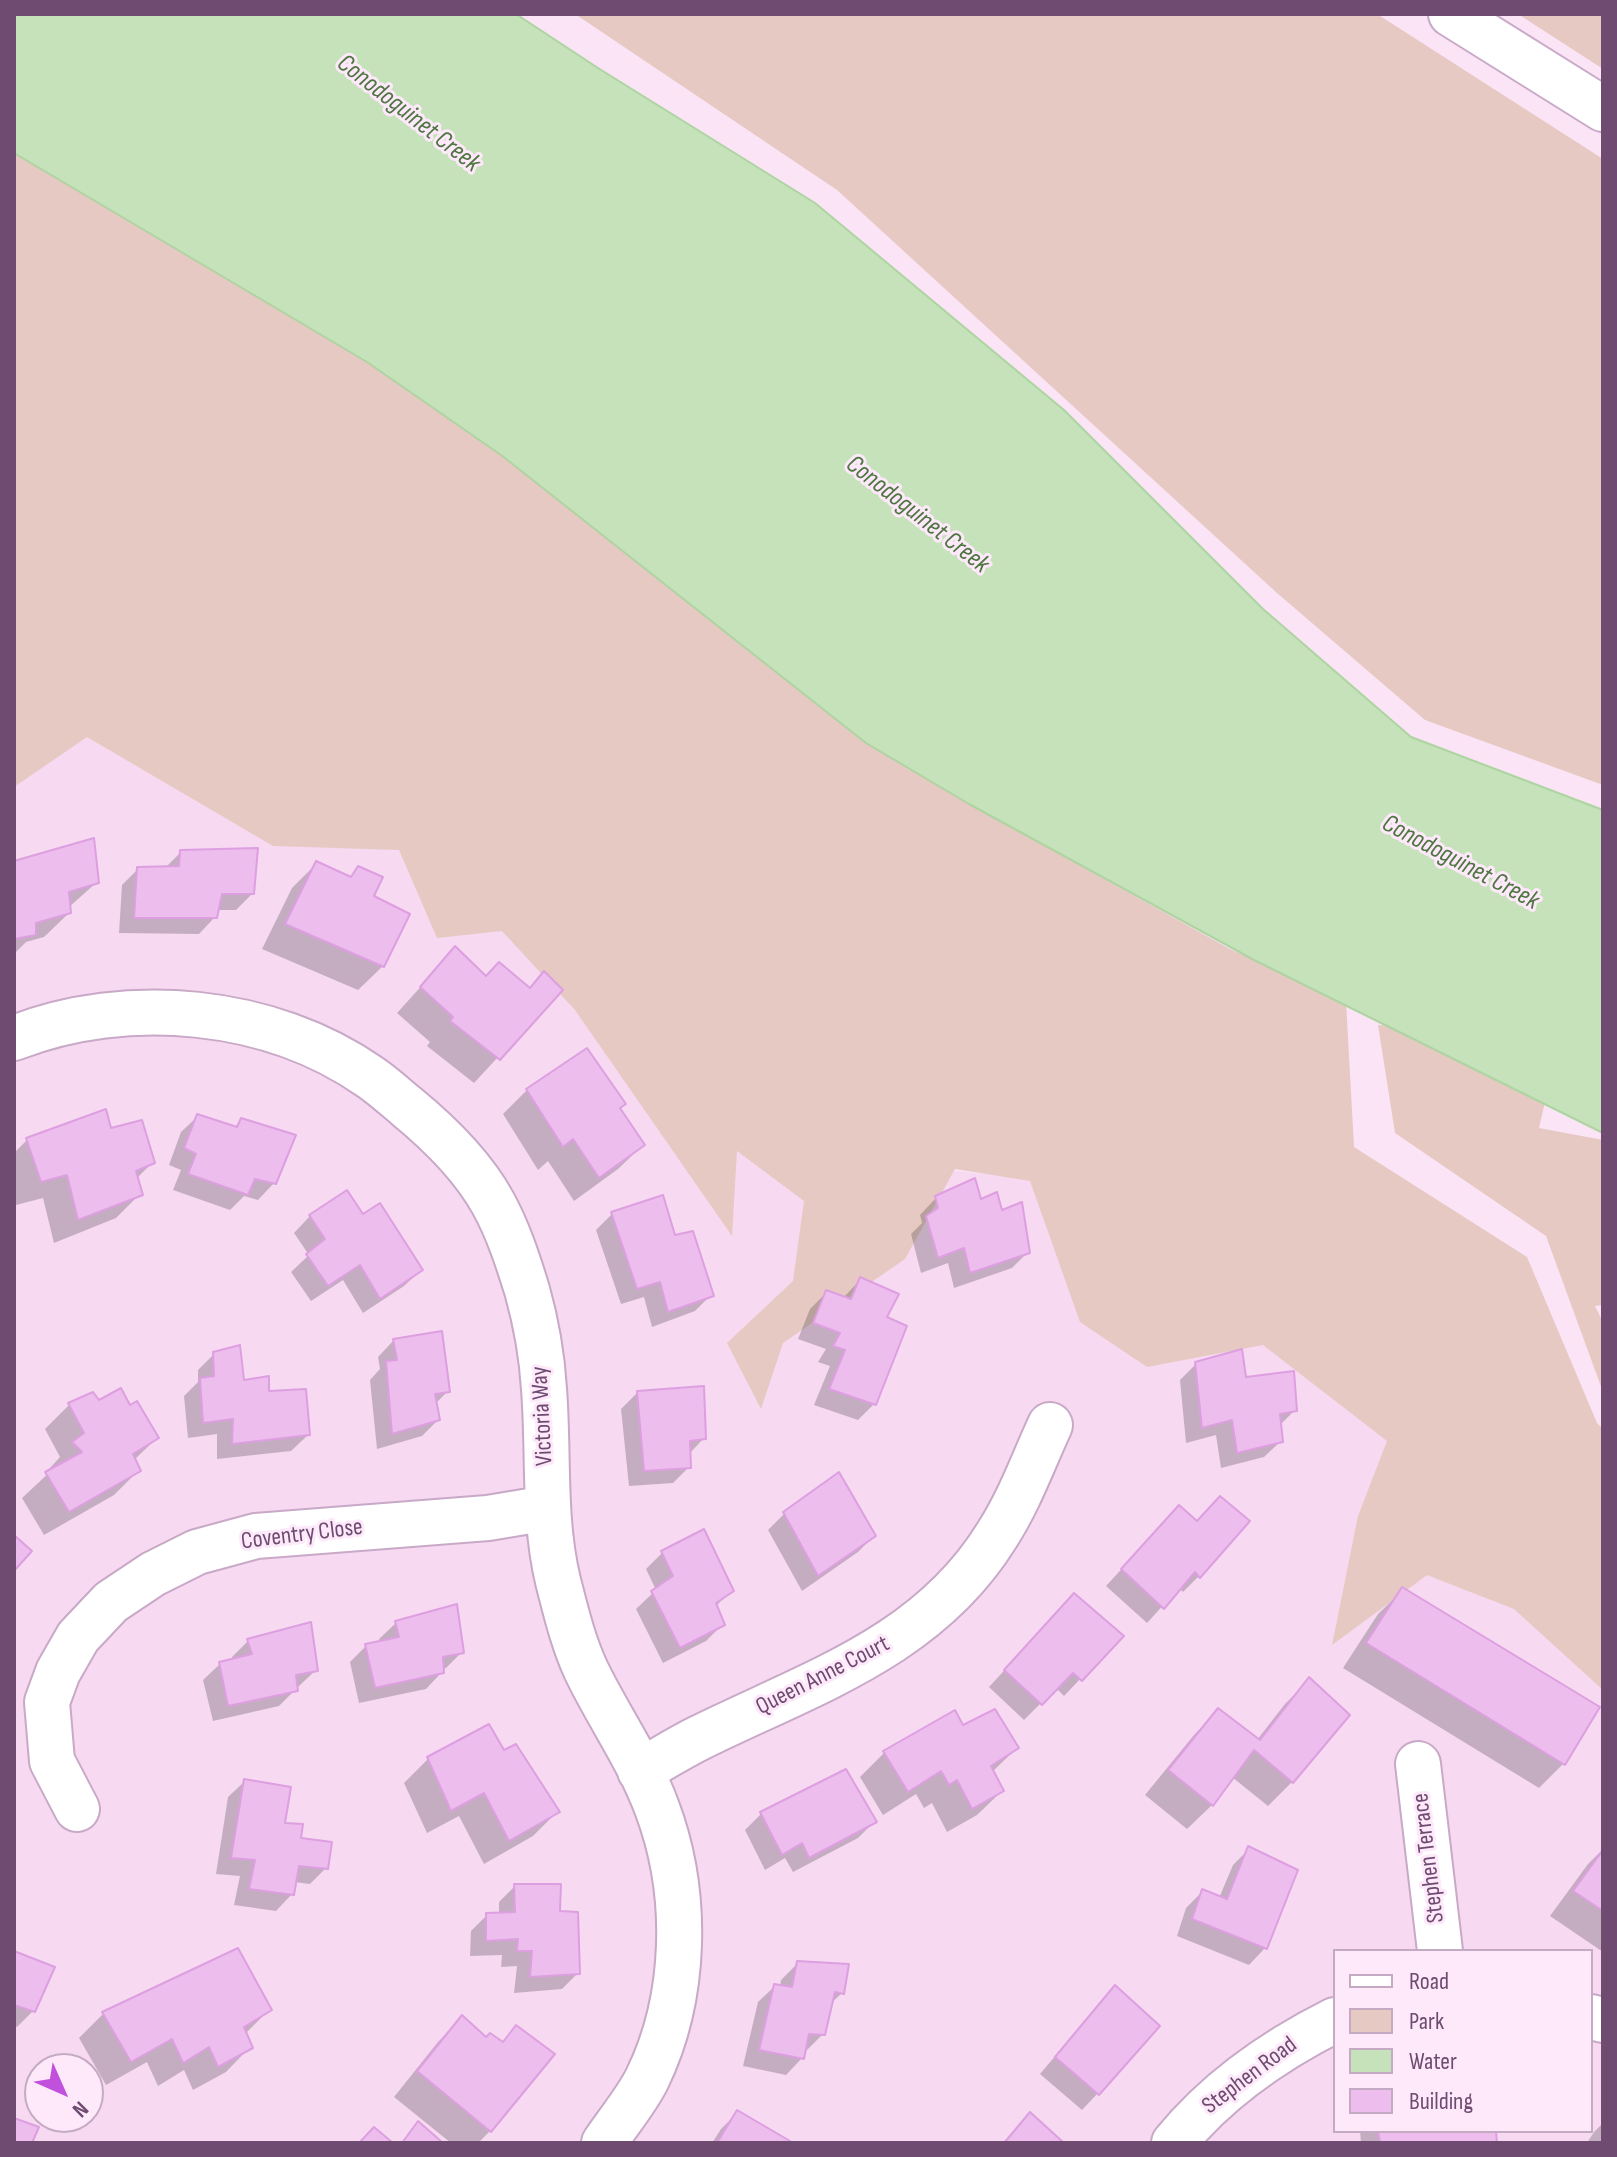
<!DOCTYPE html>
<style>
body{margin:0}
#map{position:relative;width:1617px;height:2157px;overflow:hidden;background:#fae4f6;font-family:"Sofia Sans Condensed",sans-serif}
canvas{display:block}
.frame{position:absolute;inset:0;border:16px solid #6f4b71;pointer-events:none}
.legend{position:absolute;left:1333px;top:1949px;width:260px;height:184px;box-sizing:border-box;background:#fee9fa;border:2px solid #c5aac3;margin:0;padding:10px 14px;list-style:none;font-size:24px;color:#6f4b71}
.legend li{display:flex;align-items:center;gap:16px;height:40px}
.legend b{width:40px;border:2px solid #c5aac3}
.north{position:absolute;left:24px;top:2053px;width:80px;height:80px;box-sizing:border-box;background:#fee9fa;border:2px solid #c5aac3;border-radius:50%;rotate:135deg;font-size:22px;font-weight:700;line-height:32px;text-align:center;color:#6f4b71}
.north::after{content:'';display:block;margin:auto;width:28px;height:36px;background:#c150dd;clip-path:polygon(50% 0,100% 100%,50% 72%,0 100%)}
</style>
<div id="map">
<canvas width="1617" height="2157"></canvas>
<div class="frame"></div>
<ul class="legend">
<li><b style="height:10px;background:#fff"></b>Road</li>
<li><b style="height:22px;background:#e7c9c3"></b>Park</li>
<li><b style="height:22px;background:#c5e2ba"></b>Water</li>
<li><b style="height:22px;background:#edbdee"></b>Building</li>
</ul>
<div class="north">N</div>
</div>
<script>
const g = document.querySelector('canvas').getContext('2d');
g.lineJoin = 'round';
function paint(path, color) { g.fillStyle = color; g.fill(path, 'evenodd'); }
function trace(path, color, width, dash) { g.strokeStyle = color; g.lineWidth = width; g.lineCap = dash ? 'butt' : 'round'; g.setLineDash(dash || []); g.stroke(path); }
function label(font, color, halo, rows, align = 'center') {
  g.font = font + ' "Sofia Sans Condensed",sans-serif'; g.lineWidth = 6; g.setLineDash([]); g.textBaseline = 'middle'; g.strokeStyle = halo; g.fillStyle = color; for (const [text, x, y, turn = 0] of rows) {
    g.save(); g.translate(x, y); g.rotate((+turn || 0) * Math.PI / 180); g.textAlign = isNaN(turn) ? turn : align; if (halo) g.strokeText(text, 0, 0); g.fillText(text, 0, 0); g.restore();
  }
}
const residential = new Path2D(`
 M14,683L424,844L733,1148L1033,1179L1387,1432L1603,1688V2143H14ZM1335,1951H1591V2131H1335ZM40,2069H88V2117H40Z`);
const green = new Path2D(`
 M575,14H1377L1603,159V785L1425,720L1277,593L837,190Z
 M1518,14H1603V69Z
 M14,153L367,362L501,455L866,743L969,804L1230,949L1346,1001L1354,1147L1527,1257L1597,1423L1603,1429V1690L1514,1609L1427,1575L1332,1645L1358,1516L1387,1441L1263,1345L1147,1367L1080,1322L1030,1181L955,1169L905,1259L783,1343L761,1409L727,1343L793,1281L804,1201L737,1151L732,1236L575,1010L502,931L437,938L399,850L273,846L87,737L14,787Z
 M1378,1025L1432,1027L1549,1085L1539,1128L1603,1140V1305L1595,1306L1603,1322V1392L1546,1236L1395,1133Z`);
const water = new Path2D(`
 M14,14H516L598,68L815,203L1064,410L1263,609L1411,737L1603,810V1133L1254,960L969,804L866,743L501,455L367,362L14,153Z`);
const shadow = new Path2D(`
 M181,852L252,894L236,910H217L215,917L199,934L119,933L122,885L138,869H164Z
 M14,863L97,882L68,908L69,913L44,937L26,942L14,954Z
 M317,863L349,878L358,868L371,896L383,966L358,990L262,949L292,888Z
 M455,949L485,978L529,989L544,974L560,990L474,1083L427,1046L430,1042L397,1013Z
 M527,1090L618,1109L643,1145L618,1169L574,1201L548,1161L538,1170L503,1114Z
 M198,1116L234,1128L241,1121L274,1183L258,1200L244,1196L230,1210L173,1190L181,1170L169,1165L181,1132Z
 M110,1131L153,1162L136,1179L140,1194L116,1218L54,1243L43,1198L16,1205L14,1198V1153L27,1140Z
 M936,1198L980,1202L1001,1213L1028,1252L1012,1268L954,1288L948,1263L921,1273L911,1234L922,1223L920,1215Z
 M612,1214L673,1237L711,1295L695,1311L652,1327L644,1297L621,1304L596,1230Z
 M310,1216L362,1217L421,1270L404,1286L363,1313L343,1280L311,1301L291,1272L309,1255L294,1233Z
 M861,1279L884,1318L874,1404L858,1420L814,1405L830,1366L818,1362L826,1349L798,1339L810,1309L826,1293L843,1298Z
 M394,1340L448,1391L435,1404L438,1420L422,1436L377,1449L370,1380L380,1369L378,1357Z
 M214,1354L242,1382L267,1393L308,1435L291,1451L217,1459V1434L188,1438L184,1396L198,1382V1370Z
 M1196,1364L1244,1380L1295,1410L1279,1426L1281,1441L1264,1457L1221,1468L1216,1435L1186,1443L1180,1380Z
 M638,1392L704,1438L689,1454V1467L673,1483L629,1486L621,1409Z
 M98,1403L130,1408L157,1438L134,1460L139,1470L114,1495L44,1535L22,1498L52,1470L50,1468L60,1457L45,1429L69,1405Z
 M785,1513L874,1536L858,1552L802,1591L768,1530Z
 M1247,1521L1199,1576L1183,1592L1179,1588L1147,1623L1106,1586L1163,1524Z
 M662,1553L731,1591L715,1607L722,1625L706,1641L663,1663L636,1609L656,1590L646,1569Z
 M1403,1590L1563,1764L1539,1788L1343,1668L1378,1614Z
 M1058,1612L1121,1636L1064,1696L1056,1688L1024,1720L989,1687Z
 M396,1623L462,1652L446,1668L442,1669V1672L426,1689L359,1703L350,1662L366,1646L380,1643L379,1639Z
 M249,1640L316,1670L299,1686L295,1687V1690L279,1706L213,1721L203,1680L220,1664L233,1660L232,1657Z
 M1309,1680L1292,1782L1268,1806L1232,1777L1212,1805L1187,1829L1145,1795L1194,1735L1218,1710L1257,1740L1285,1704Z
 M954,1713L963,1728L1017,1748L992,1772L1002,1791L977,1815L947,1832L932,1803L924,1808L916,1794L883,1815L860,1777L884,1753Z
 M503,1753L557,1812L533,1836L484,1864L459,1816L427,1833L404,1783L428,1759Z
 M245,1781L283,1824L326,1868L310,1884L294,1882L292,1894L276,1911L234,1905L240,1876L216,1874L228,1797Z
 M761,1814L874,1822L858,1838L793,1872L785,1858L765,1870L745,1830Z
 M1249,1849L1295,1871L1265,1948L1249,1965L1177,1936L1186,1908L1202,1892L1219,1898L1233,1865Z
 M1603,1849V1952L1550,1916L1588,1864Z
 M515,1886L558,1913L578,1973L562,1989L514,1993L517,1966L501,1967L502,1955L470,1956L471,1931L487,1915H499V1902Z
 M14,1953L34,2010L17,2027L14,2026Z
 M798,1963L842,1993L830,2004L823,2034L807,2050H804L802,2058L786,2075L743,2066L758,2002L775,1986L780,1987L781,1980Z
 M1099,2004L1098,2093L1082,2110L1040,2074Z
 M270,2009L245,2034L250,2047L226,2072L193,2090L184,2070L158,2086L147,2062L106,2085L79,2038L103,2014Z
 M462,2018L486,2040L501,2043L516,2028L490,2131L478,2143H451L394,2097L438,2042Z
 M737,2113L786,2143H712L721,2129Z
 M1603,2123V2143H1587L1594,2132Z
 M1360,2131H1494L1495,2143H1361Z`);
const building = new Path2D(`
 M94,838L99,883L69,892L71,913L36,923V935L14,939V861Z
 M258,848L254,894H222L217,918H134L137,867L179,866L180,850Z
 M316,861L351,877L358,866L383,877L374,896L410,914L384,967L285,924Z
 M455,946L486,976L499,962L530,988L544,971L563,990L500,1060L450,1021L453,1017L420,987Z
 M587,1048L626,1104L620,1108L645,1145L599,1178L573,1139L563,1147L526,1089Z
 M106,1109L111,1128L142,1120L155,1163L136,1171L143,1195L78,1220L67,1175L41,1182L26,1138Z
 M197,1114L237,1127L241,1118L296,1135L276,1184L255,1179L248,1195L188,1174L196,1154L184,1148Z
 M975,1178L981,1199L997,1192L1002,1210L1022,1202L1030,1253L970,1273L964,1248L938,1258L926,1216L938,1208L935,1196Z
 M347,1190L363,1214L380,1203L423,1270L380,1299L360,1265L328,1286L306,1254L325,1239L309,1215Z
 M663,1195L675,1235L693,1231L714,1296L668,1312L660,1282L637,1289L611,1212Z
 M860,1277L899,1294L887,1317L907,1326L876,1405L829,1389L845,1350L833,1346L840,1333L813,1323L826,1290L851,1299Z
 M442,1331L450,1392L435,1394L440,1420L392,1434L386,1361L397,1360L393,1339Z
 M240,1345L244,1380L269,1376V1391L306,1389L310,1435L232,1444L233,1419L203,1423L200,1378L214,1376L213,1352Z
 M1242,1349L1246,1377L1294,1371L1297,1411L1280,1414L1283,1442L1237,1453L1232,1420L1202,1428L1195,1362Z
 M704,1386L706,1439L690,1441L691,1468L644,1471L637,1391Z
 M121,1388L130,1405L137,1401L159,1438L133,1454L141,1471L69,1512L45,1472L82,1452L72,1442L84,1433L68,1403L93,1392L99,1400Z
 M839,1472L876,1536L818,1576L783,1512Z
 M1220,1496L1250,1521L1200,1578L1195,1572L1164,1609L1121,1569L1179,1505L1197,1521Z
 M704,1529L734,1591L716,1603L725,1625L680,1648L651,1591L673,1576L661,1551Z
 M14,1535L32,1551L14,1571Z
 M1402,1587L1600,1707L1565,1765L1366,1643Z
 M1074,1593L1124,1636L1082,1681L1073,1673L1042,1705L1004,1670Z
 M457,1604L464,1653L443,1657L444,1673L375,1688L365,1644L399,1637L395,1621Z
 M311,1622L318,1671L296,1675L298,1691L228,1706L219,1662L252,1654L247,1639Z
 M1309,1677L1350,1715L1293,1783L1254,1750L1213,1806L1168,1770L1218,1708L1260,1740Z
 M995,1709L1019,1748L991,1766L1004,1791L972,1809L957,1780L949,1785L941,1771L908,1792L883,1751L955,1710L963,1725Z
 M489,1724L504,1750L516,1744L560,1812L509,1841L484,1793L451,1811L427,1757Z
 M846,1769L877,1822L809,1858L802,1843L782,1855L760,1812Z
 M244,1779L291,1787L285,1823L303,1824L301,1838L332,1842L328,1869L299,1866L294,1895L249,1889L255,1860L231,1858Z
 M1248,1846L1298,1870L1267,1949L1192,1919L1202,1889L1227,1899Z
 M1603,1850V1911L1573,1891Z
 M514,1884H561L560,1911L578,1912L580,1974L530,1977L532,1951H517L518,1939L486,1941V1913L515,1912Z
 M238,1948L272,2010L244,2027L253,2048L218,2067L209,2047L183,2063L172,2039L131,2062L102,2012Z
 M14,1951L55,1967L35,2012L14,2005Z
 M797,1961L849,1964L844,1994L835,1992L825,2035L809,2034L804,2059L759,2050L774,1984L792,1987Z
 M1115,1985L1160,2026L1099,2095L1055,2057Z
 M462,2015L486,2037L490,2033L503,2042L516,2025L555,2054L491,2132L417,2071Z
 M737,2110L790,2141L789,2143H717Z
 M1030,2112L1064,2143H1004Z
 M14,2118L39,2127L32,2143H14Z
 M418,2121L443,2143H402Z
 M374,2127L393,2143H359Z
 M1378,2131H1496L1497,2143H1380Z`);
const street = new Path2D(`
 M1451,14L1603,109
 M14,1038C127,994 270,1007 370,1077C382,1085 394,1096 406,1106C439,1133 472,1165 493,1203C508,1230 518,1261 527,1290C536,1322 542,1356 544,1389C549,1453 543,1519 558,1581C566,1612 573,1642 586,1670C608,1716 639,1759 657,1808C689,1893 687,1997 647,2079C636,2101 618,2122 604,2143
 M1418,1764L1440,1951
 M640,1771C660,1760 679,1748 699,1738C810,1683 928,1647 997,1535C1019,1501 1033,1462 1050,1425
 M77,1809L52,1761L47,1702L58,1672L78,1637L111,1602L153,1574L197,1552L256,1536L488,1518L548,1508
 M1591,2017L1603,2020
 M1174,2143C1218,2089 1273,2051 1335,2020`);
const streetNames = [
 ["Victoria Way",543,1416,-93],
 ["Coventry Close",302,1535,-7],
 ["Queen Anne Court",823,1676,-27],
 ["Stephen Terrace",1429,1858,-97],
 ["Stephen Road",1250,2076,-37]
];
const waterNames = [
 ["Conodoguinet Creek",408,114,38],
 ["Conodoguinet Creek",917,515,38],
 ["Conodoguinet Creek",1460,863,28]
];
paint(residential, '#f7d9f2');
paint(green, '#e7c9c3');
paint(water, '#c5e2ba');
trace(water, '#aed4a1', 2);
paint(shadow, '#0003');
paint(building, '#edbdee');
trace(building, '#dd9fe0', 2);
trace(street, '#c8a9c7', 48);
trace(street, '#fff', 44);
label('24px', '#6f4b71', '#fee9fa', streetNames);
label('italic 26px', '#4e7640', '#fee9fa', waterNames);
</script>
